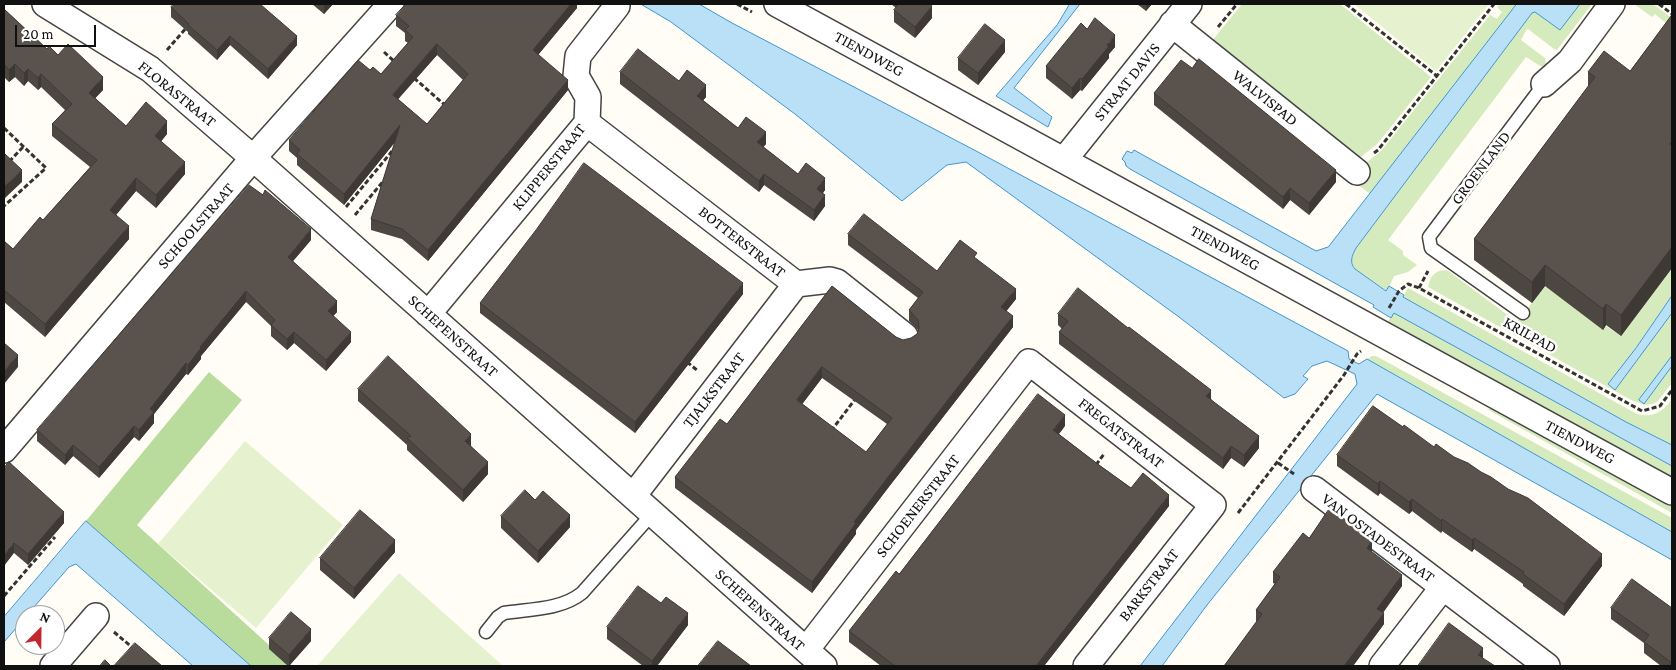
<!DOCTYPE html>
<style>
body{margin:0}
#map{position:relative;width:1676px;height:670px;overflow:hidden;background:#fffdf5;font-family:"Crimson Pro",serif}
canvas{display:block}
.frame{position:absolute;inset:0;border:5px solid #111;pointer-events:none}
.north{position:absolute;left:15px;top:605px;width:50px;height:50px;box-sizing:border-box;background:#fff;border:1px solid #a0a0a0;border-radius:50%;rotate:23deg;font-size:14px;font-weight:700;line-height:20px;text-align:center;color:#111}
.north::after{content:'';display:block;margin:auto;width:18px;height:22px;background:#c4262e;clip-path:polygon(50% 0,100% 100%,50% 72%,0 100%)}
.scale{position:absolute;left:15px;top:25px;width:81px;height:22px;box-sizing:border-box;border:2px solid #111;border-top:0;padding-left:6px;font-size:15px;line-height:18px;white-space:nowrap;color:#111;-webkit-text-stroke:4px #fff;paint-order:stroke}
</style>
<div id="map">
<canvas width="1676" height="670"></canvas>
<div class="frame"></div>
<div class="north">N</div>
<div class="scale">20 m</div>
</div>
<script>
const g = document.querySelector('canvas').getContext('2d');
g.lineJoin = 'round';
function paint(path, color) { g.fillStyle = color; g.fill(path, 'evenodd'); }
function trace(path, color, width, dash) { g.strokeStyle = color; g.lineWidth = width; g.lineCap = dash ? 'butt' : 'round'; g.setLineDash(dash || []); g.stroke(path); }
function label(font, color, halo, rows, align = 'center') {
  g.font = font + ' "Crimson Pro",serif'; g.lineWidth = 5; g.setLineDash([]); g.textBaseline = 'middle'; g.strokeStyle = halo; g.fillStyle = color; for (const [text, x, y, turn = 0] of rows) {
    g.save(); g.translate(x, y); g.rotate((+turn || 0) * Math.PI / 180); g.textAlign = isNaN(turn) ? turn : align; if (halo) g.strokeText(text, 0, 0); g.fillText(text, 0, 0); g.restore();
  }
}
const green = new Path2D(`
 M1242,4H1340L1431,77L1377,144L1357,160L1211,42Z
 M1500,4H1517L1370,194L1353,181L1363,165L1381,151L1490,15L1497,19L1502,12L1497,7Z
 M1580,4H1592L1557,50L1554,49L1528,29L1526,30L1521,40L1545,58L1546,64L1542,67L1526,57L1388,240L1403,251V255L1417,265L1408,272L1394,276L1387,291L1355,269L1351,261L1356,248L1532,13L1535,12L1560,30Z
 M1634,4H1653L1672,18V28L1655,14L1652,17Z
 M1672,268V296L1636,348L1608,384L1615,390L1672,313V356L1640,401L1644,404L1672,366V383L1657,402L1652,404L1645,405L1631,400L1428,287C1430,276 1435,270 1447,270L1517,322L1545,286L1621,336Z
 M1408,288L1637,414C1653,418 1663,412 1672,399V445L1626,422L1403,297Z
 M1394,312L1672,466V485L1385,326Z
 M1372,356H1376L1672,518V532L1367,359Z
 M1496,408L1672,501V513L1487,409Z`);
const forest = new Path2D(`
 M209,372L242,400L137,525L292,666H251L86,521Z`);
const pitch = new Path2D(`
 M1354,4H1489L1436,71Z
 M245,441L343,525L256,628L158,544Z
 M399,573L501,664L500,666H317Z`);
const water = new Path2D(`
 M641,4H699L732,23L978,152L1348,351L1349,359L1359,364L1367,359L1672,532V560L1377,394L1207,605L1162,666H1140L1357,384L1355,374L1327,361L1312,366L1303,376L1308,379L1295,394L1284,398L1179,317L966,162L947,165L902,201L795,114L671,22Z
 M1070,4H1080L1014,88L1052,117L1048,127L996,96L1057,25Z
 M1517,4H1580L1560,30L1535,12L1532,13L1356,248C1352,256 1349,262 1355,269L1386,291L1389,286L1404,295L1403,297L1626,422L1672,445V466L1394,313L1391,318L1373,307L1374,305L1130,169L1126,166L1125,162L1122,159L1127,151L1132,153L1134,150L1316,251L1328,247Z
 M1672,296V313L1615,390L1608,384L1636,348Z
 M1672,356V366L1644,404L1639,400Z
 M86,521L251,666H193L76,564L69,567L27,615H25V618L4,642V617Z`);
const path = new Path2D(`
 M737,4L752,12
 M1346,4L1437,76
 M1659,4L1672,14
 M1218,27L1237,4
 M167,50L187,27
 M384,52L396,63
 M414,78L446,106
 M4,128L46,168L4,206
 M1374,153L1378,150L1494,4
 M4,167L23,147
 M346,207L393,150
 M355,215L385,179
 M1419,288L1428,271
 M1389,308L1399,291L1408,284L1419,288L1642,411L1660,406L1672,390
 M687,362L698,371
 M831,431L856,398
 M1278,463L1294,474
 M1096,465L1104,454
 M1238,513L1344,375L1357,354L1361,351
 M4,596L55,537
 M114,632L134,649`);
const service = new Path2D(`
 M1523,313L1431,248L1429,237L1544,84
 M486,632L498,617L504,613C529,609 561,610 582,593L652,514`);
const minor = new Path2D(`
 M45,4L150,69L253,158L824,666
 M777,4L1672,492
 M1172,24L1357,172
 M1544,84L1570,61L1612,4
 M587,123L796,284L830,280L837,282L905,336
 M1064,160L1189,4
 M428,314L587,123L588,97L576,76L578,56L617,6
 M4,450L253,158L391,4
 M1314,489L1547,666
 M633,496L796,284
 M806,650L1029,362L1213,505L1086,666
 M53,666L96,616
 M1382,666L1443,587`);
const wall = new Path2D(`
 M312,4H333L324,14Z
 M577,4V8L538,55L568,90L428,261L402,239L371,230V219L395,142L344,205L297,165V158L289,151V140L370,70L381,74L408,43L405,41V33L396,26V15ZM437,55L463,80L427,124L398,99Z
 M891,4H929L932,18L915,38L894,22V10L896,8Z
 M1137,4H1152L1146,11Z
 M171,7L297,45L268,79L230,45L217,60L188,34V32L171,17Z
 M4,9L47,49L58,55L103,90L95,98L126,126L167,134L161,141L185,174L156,208L136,191L116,215L129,239L45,337L4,302V241L13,249L43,220L90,167L52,136V124L65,110L41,87L38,90L28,81L24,86L15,77L9,82L4,77Z
 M1672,15V268L1621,336L1606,325L1603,330L1545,286L1532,303L1474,260V239L1588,87V72L1630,71Z
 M1087,29L1115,47L1109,54V58L1082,91L1080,90L1072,99L1046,78V66Z
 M1005,52L978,85L958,70V58Z
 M620,72L679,81L706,97L703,100L738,128L766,144L763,147L798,174L825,190L823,193L825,206L814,221L764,185L759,192L620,84Z
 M1154,93L1336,182L1309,215L1290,200L1283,209L1154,105Z
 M848,234L937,271L977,259L1016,299L1006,311L1013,327L888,488L856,530V534L812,593L675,488V477L727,424L832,286L896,337L903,340L911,338L917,334L918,330L909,321V310L918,298L848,245ZM822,378L887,424L866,452L802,404Z
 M311,240L293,261L337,312L333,316L351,342L326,371L294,343L287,350L271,336V326L246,302L201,356V359L188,375L186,374L154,414V423L139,441L134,437L99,478L73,456L65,465L37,441V430Z
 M743,294L635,433L480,313V303Z
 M1058,314L1211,399L1259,448L1244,467L1231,458L1223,469L1059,344V332L1062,329L1058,325Z
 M358,389L471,446L488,474L463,502L407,450V445L358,401Z
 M1065,426L1059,434L1099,465L1131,488L1169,506L1044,666H881L849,642V631L899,574Z
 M1434,447L1602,566L1564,616L1523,586V584L1474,549L1472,552L1442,531L1441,533L1412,511L1409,514L1380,493L1378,496L1337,466V455Z
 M4,468L64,523L28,565L14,553Z
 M535,500L570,527L538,563L501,528V516Z
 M1309,538L1372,551V552L1402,586L1383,613L1384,624L1353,666H1224L1257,622L1256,621V610L1275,584L1273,583V572Z
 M395,552L354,599L320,570V558Z
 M1611,608H1672V666H1661L1644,653V643L1611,619Z
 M688,625L657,666H643L607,639V627Z
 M269,638L311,641L289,666H288L269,649Z`);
const shadedWall = new Path2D(`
 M325,4H333L324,14V5Z
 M571,4H577V8L533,61V50Z
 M1146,4H1152L1146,11Z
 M932,6V18L915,38V27Z
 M1115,35V47L1109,54V58L1082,91V79Z
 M230,36V45L217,60V50Z
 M297,36V45L268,79V69Z
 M1005,40V52L978,85V73Z
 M437,44V55L393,105V95Z
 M15,64V77L9,82V70Z
 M28,69V81L24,86V73Z
 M41,74V87L38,90V78Z
 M103,77V90L89,105V93Z
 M1080,78V90L1072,99V88Z
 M568,80V90L428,261V250Z
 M706,85V97L697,108V96Z
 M167,121V134L155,149V136Z
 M400,125V136L344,205V194Z
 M766,132V144L757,154V142Z
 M185,162V174L156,208V195Z
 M22,170V182L4,199V187Z
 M1336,170V182L1309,215V203Z
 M764,174V185L759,192V181Z
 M136,178V191L110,222V210Z
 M825,178V190L817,201V189Z
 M1290,188V200L1283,209V197Z
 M825,195V206L814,221V210Z
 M129,226V239L45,337V324Z
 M311,229V240L288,267V257Z
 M1672,247V268L1621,336V315Z
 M1545,265V286L1532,303V282Z
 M743,283V294L635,433V422Z
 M1016,289V299L1001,318V307Z
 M246,291V302L201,356V359L188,375V365L200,347Z
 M337,301V312L328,322V311Z
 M1606,304V325L1603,330V309Z
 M1013,316V327L888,488L856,530V534L812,593V582L854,522Z
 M294,332V343L287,350V339Z
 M351,332V342L326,371V360Z
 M18,355V367L4,384V371Z
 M186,363V374L154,414V423L139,441V430L150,409Z
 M822,367V378L797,411V400Z
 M1211,390V401L1206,396Z
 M1065,415V426L1053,441V430Z
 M134,426V437L99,478V467Z
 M471,434V446L465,453V441Z
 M1259,436V448L1244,467V455Z
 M73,445V456L65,465V455Z
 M1231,446V458L1223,469V458Z
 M488,462V474L463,502V490Z
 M1380,481V493L1378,496V484Z
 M1169,495V506L1044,666H1036Z
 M1412,499V511L1409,514V502Z
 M64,512V523L28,565V554Z
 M570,515V527L538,563V551Z
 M1442,519V531L1441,533V521Z
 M1474,538V549L1472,552V540Z
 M395,540V552L354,599V588Z
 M1372,540V551L1367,559V548Z
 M14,543V553L4,566V555Z
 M1602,554V566L1564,616V604Z
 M1402,575V586L1377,620V609Z
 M688,613V625L657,666H652V661Z
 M1384,613V624L1353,666H1344Z
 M311,629V641L289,666V655Z
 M1483,648V659L1478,655Z`);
const building = new Path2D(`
 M174,4H260L297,36L268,69L230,36L217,50L188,25L189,24L171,7Z
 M406,4H571L533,50L568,80L428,250L402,229L371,219L400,125L344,194L297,154L300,150L289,140L358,60L370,70L373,67L381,74L413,37L405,30L409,26L396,15ZM437,44L468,74L427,124L393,95Z
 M899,4H929L932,6L915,27L894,10Z
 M4,9L47,49L49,46L58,55L68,44L103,77L89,93L126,126L146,102L167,121L155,136L185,162L156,195L136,178L110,210L129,226L45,324L4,290V241L13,249L40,217L43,220L97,160L52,124L72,104L41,74L38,78L28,69L24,73L15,64L9,70L4,64Z
 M1672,15V141L1670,144L1672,145V247L1621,315L1606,304L1603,309L1545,265L1532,282L1474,239L1595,77L1588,72L1604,51L1630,71Z
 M1095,18L1115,35L1107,45L1109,46L1082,79L1080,78L1072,88L1046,66L1081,23L1087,29Z
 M985,24L1005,40L978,73L958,58Z
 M638,49L679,81L687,70L706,85L697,96L738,128L746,117L766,132L757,142L798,174L806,163L825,178L817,189L825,195L814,210L764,174L759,181L620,72Z
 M1199,59L1336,170L1309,203L1290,188L1283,197L1154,93L1181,60L1192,68Z
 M4,153L22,170L4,187Z
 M584,163L743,283L635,422L480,303L536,230Z
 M249,185L263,195L265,190L311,229L288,257L337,301L328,311L351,332L326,360L294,332L287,339L271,325L275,320L246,291L200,347L201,348L188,365L186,363L150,409L154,412L139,430L134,426L99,467L73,445L65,455L37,430Z
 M864,214L937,271L960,240L977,253L974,257L1016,289L1001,307L1013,316L888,477L854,522L856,523L812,582L675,477L720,419L727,424L832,286L896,337L903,340L911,338L917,334L919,328L918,320L909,310L923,292L848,234ZM822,367L892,418L866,452L797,400Z
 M1078,288L1128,328L1129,327L1211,390L1206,396L1259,436L1244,455L1231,446L1223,458L1059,332L1068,321L1058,314Z
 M4,343L18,355L4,371Z
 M388,356L471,434L465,441L488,462L463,490L407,438L411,436L358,389Z
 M1038,394L1065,415L1053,430L1099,465L1131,488L1143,473L1169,495L1036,666H895L849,631L896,571L899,574Z
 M1373,406L1403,427L1404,425L1434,447L1436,444L1454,457L1468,463L1481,472L1491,477L1508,489L1528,498L1602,554L1564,604L1523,574L1524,572L1474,538L1472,540L1442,519L1441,521L1412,499L1409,502L1380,481L1378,484L1337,455Z
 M9,462L64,512L28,554L14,543L4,555V468Z
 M525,490L535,500L543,491L570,515L538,551L501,516Z
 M1330,508L1372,540L1367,548L1402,575L1377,609L1384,613L1344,666H1224L1262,614L1256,610L1280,577L1273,572L1303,533L1309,538Z
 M360,510L395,540L354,588L320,558Z
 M1632,579L1672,608V663L1644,642L1649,635L1611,608Z
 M638,586L661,603L666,597L688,613L652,661L607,627Z
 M291,612L311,629L289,655L269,638Z
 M1449,623L1483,648L1478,655L1495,666H1418Z
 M718,641L751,666H698Z
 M135,643L162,666H114Z
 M105,660L111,666H100Z`);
const streetNames = [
 ["TIENDWEG",869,54,29],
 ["STRAAT DAVIS",1127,82,-51],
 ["FLORASTRAAT",177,94,39],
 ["WALVISPAD",1265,98,39],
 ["KLIPPERSTRAAT",549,167,-51],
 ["GROENLAND",1481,168,-53],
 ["SCHOOLSTRAAT",196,226,-49],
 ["BOTTERSTRAAT",742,242,38],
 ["TIENDWEG",1225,248,29],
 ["KRILPAD",1530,335,29],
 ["SCHEPENSTRAAT",453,336,42],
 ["TJALKSTRAAT",714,390,-52],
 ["FREGATSTRAAT",1121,433,38],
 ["TIENDWEG",1580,442,28],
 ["SCHOENERSTRAAT",918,506,-52],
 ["VAN OSTADESTRAAT",1378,538,37],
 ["BARKSTRAAT",1149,585,-52],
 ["SCHEPENSTRAAT",760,610,42]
];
paint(green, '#d5ebbd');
paint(forest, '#b9dc9c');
paint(pitch, '#e6f2cf');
paint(water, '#b9e0f7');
trace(water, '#3f96cf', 1);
trace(service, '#444', 15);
trace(minor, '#444', 28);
trace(path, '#333', 3, [5, 2.5]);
trace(service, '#fff', 12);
trace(minor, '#fff', 25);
paint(wall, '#4d4742');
paint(shadedWall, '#3f3936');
paint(building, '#5a524d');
trace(building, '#3f3936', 1);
label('16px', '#111', '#fff', streetNames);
</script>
